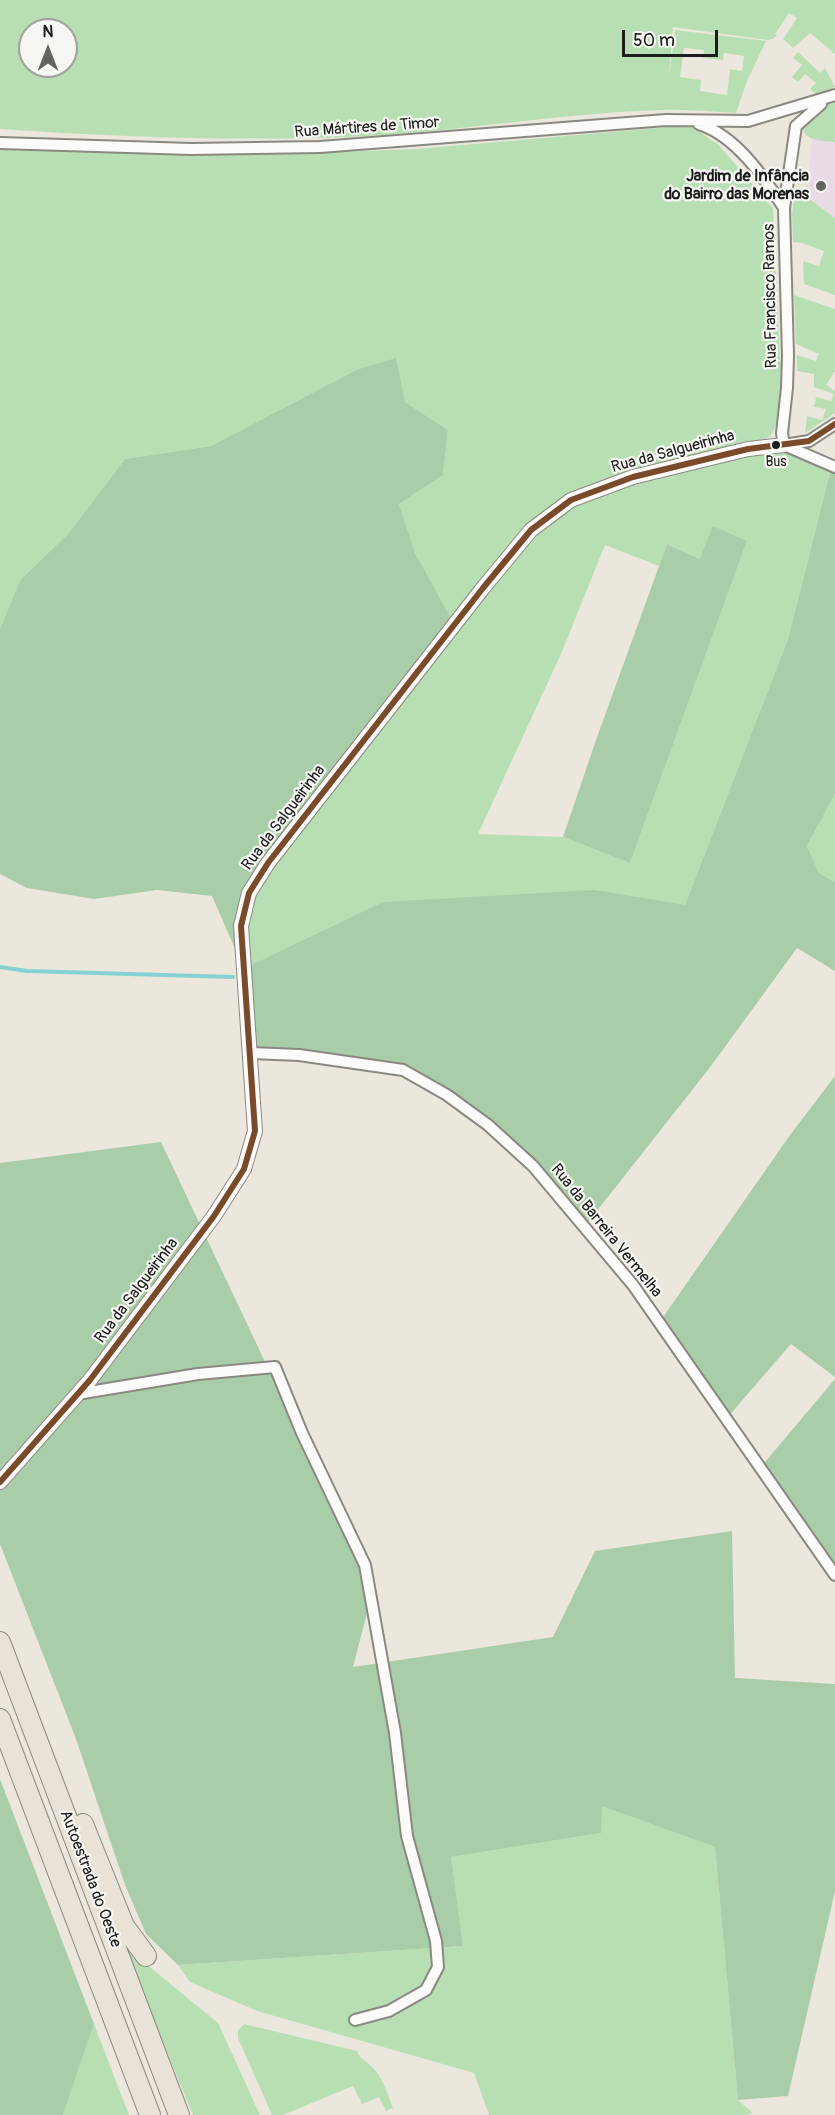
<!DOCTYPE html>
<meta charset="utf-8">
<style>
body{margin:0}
#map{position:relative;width:835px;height:2115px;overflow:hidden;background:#ece7dc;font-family:Pangolin,sans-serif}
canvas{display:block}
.north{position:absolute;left:18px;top:18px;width:60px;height:60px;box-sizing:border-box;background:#f6f6f2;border:2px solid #9f9f9c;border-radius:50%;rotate:0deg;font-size:16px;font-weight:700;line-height:24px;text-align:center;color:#1c1c1c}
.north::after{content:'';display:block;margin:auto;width:21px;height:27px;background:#65635f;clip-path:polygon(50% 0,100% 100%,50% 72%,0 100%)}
.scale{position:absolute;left:622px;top:30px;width:96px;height:27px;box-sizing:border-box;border:3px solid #1c1c1c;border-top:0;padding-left:8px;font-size:18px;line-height:21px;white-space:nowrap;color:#1c1c1c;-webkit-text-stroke:4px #f6f6f2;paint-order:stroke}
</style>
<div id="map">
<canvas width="835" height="2115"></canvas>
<div class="north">N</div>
<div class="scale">50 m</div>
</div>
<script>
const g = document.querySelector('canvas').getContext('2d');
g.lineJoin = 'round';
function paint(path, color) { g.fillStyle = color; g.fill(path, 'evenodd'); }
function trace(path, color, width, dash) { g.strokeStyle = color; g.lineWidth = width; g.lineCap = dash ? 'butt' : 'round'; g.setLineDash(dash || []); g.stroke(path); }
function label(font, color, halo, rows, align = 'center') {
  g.font = font + ' Pangolin,sans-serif'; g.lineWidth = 4.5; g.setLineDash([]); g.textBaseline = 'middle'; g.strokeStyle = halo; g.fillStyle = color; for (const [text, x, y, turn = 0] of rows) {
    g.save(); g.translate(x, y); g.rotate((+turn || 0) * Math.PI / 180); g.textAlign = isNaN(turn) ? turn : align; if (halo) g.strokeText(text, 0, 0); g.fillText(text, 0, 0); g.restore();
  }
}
const built = new Path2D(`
 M812,139L835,142V218L806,196Z`);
const green = new Path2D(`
 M0,0H835V54L810,33L793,48L783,39L797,18L789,13L775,34L777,35L773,39L768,40L673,27L669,78L675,30L766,41L747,81L736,113C712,112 687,109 663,110C557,113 452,133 346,137C231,141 115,137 0,129ZM30,30H66V66H30ZM684,48L704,50L703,58L723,60L724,53L744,56L742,71L730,69L727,95L700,91L701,80L680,77Z
 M798,52L820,73L825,68L835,87L817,95L810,89L816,83L805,74L798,82L792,77L802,65L793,58Z
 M835,100V142C822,140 801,142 803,124L824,105Z
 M691,125L712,141L717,143L773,208L780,360L756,362L783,361C783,379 782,423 770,436C765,440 755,444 749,448H783L831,469L788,639L685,905L244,969L249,893L429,581L415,553L399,504L443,475L448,430L356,370L211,446L125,459L68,534L20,580L0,629V149L341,152L417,149ZM747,541L630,863L563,837L478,834L561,654L605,545L659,566L667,544L700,559Z
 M795,188L835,218V295L804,284L803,261L819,266L824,251L802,243L793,242L792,215Z
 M794,295L835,309V371L826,385L835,391V413L805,433L807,416L822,420L826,409L814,407L816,397L831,401L834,394L814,387V374L797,371V355L816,361L819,354L796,344Z
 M835,794V882L819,873L807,846Z
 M601,1805L715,1847L738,2100L753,2113L747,2115H489L474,2073L257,2011L190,1982L178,1965L463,1946L450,1857L601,1833Z
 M123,1945L218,2023L260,2115H193Z
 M94,2024L129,2115H63Z
 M244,2024L357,2051C359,2058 365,2060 370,2065C383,2076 387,2093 393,2108L386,2111L379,2097L362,2104L353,2086L283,2115H272L238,2038V2030Z`);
const forest = new Path2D(`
 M396,358L405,402L448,430L443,475L399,504L415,553L454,624L249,893L245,968L383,902L594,890L685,905L788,639L831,469L835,471V794L807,846L819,873L835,882V971L797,948L711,1066L585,1226L482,1120L403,1070L251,1053L244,969L212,896L157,890L94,899L27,888L0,874V629L20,580L68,534L125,459L211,446L356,370Z
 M713,526L747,541L630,863L563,837L596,740L667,544L700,559Z
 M835,1076V1377L791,1344L726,1419L659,1323L790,1135Z
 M161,1142L373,1590L353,1667L553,1637L595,1551L732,1531L735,1678L835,1684V1891L788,2096L738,2100L715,1847L602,1806L601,1833L451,1857L463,1946L178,1965L146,1934L125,1885L76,1739L0,1544V1163Z
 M835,1379V1566L760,1468Z
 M0,1779L94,2024L63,2115H0Z`);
const stream = new Path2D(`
 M0,967L27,971L233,977`);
const minor = new Path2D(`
 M699,124C736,136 763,176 784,208
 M0,143L191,149L320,147L666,120L748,121L835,95
 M784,445L782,433L787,388L788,356L784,208L796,126L821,104
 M784,445L809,441L835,424
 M784,445L835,467
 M251,1053L299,1055L403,1070L447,1095L488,1125L533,1166L633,1285L835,1575
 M77,1394L198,1374L275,1367L302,1433L365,1565L395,1733L407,1836L436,1941L438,1967L426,1990L389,2011L355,2020`);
const tertiary = new Path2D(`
 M0,1482L90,1380L214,1216L244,1169L255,1131L241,926L249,893L268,863L483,588L531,530L571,500L633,477L748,449L784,445`);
const motorway = new Path2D(`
 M0,1642L179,2115
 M0,1719L150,2115
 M83,1824L124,1926L146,1956`);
const bus1 = new Path2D(`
 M0,1482L90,1380L214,1216L244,1169L255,1131L241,926L249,893L268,863L483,588L531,530L571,500L633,477L748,449L809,441L835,424`);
const markers = [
 [821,186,6,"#65635f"],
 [776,445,5,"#1c1c1c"]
];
const busNames = [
 ["Bus",776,462]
];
const streetNames = [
 ["Rua Mártires de Timor",367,128,-4],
 ["Rua Francisco Ramos",771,296,-91],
 ["Rua da Salgueirinha",673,452,-15],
 ["Rua da Salgueirinha",284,818,-53],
 ["Rua da Barreira Vermelha",606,1231,51],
 ["Rua da Salgueirinha",137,1291,-53],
 ["Autoestrada do Oeste",90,1879,69]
];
const poiNames = [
 ["Jardim de Infância",809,177],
 ["do Bairro das Morenas",809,195]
];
paint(built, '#e9dbe6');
paint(green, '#b8dfb4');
paint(forest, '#a9cda8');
trace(stream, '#86d1d3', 4);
trace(minor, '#8b8882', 14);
trace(tertiary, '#8b8882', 16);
trace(motorway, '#8b8882', 22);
trace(minor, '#fcfbfa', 10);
trace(tertiary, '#fcfbfa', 14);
trace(motorway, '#e9e2d6', 20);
trace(bus1, '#7a4b2a', 6);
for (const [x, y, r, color] of markers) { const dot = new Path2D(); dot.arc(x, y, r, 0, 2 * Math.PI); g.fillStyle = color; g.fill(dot); trace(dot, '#f6f6f2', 2); }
label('14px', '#1c1c1c', '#f6f6f2', busNames);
label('16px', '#1c1c1c', '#f6f6f2', streetNames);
label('bold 16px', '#1c1c1c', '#f6f6f2', poiNames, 'right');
</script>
